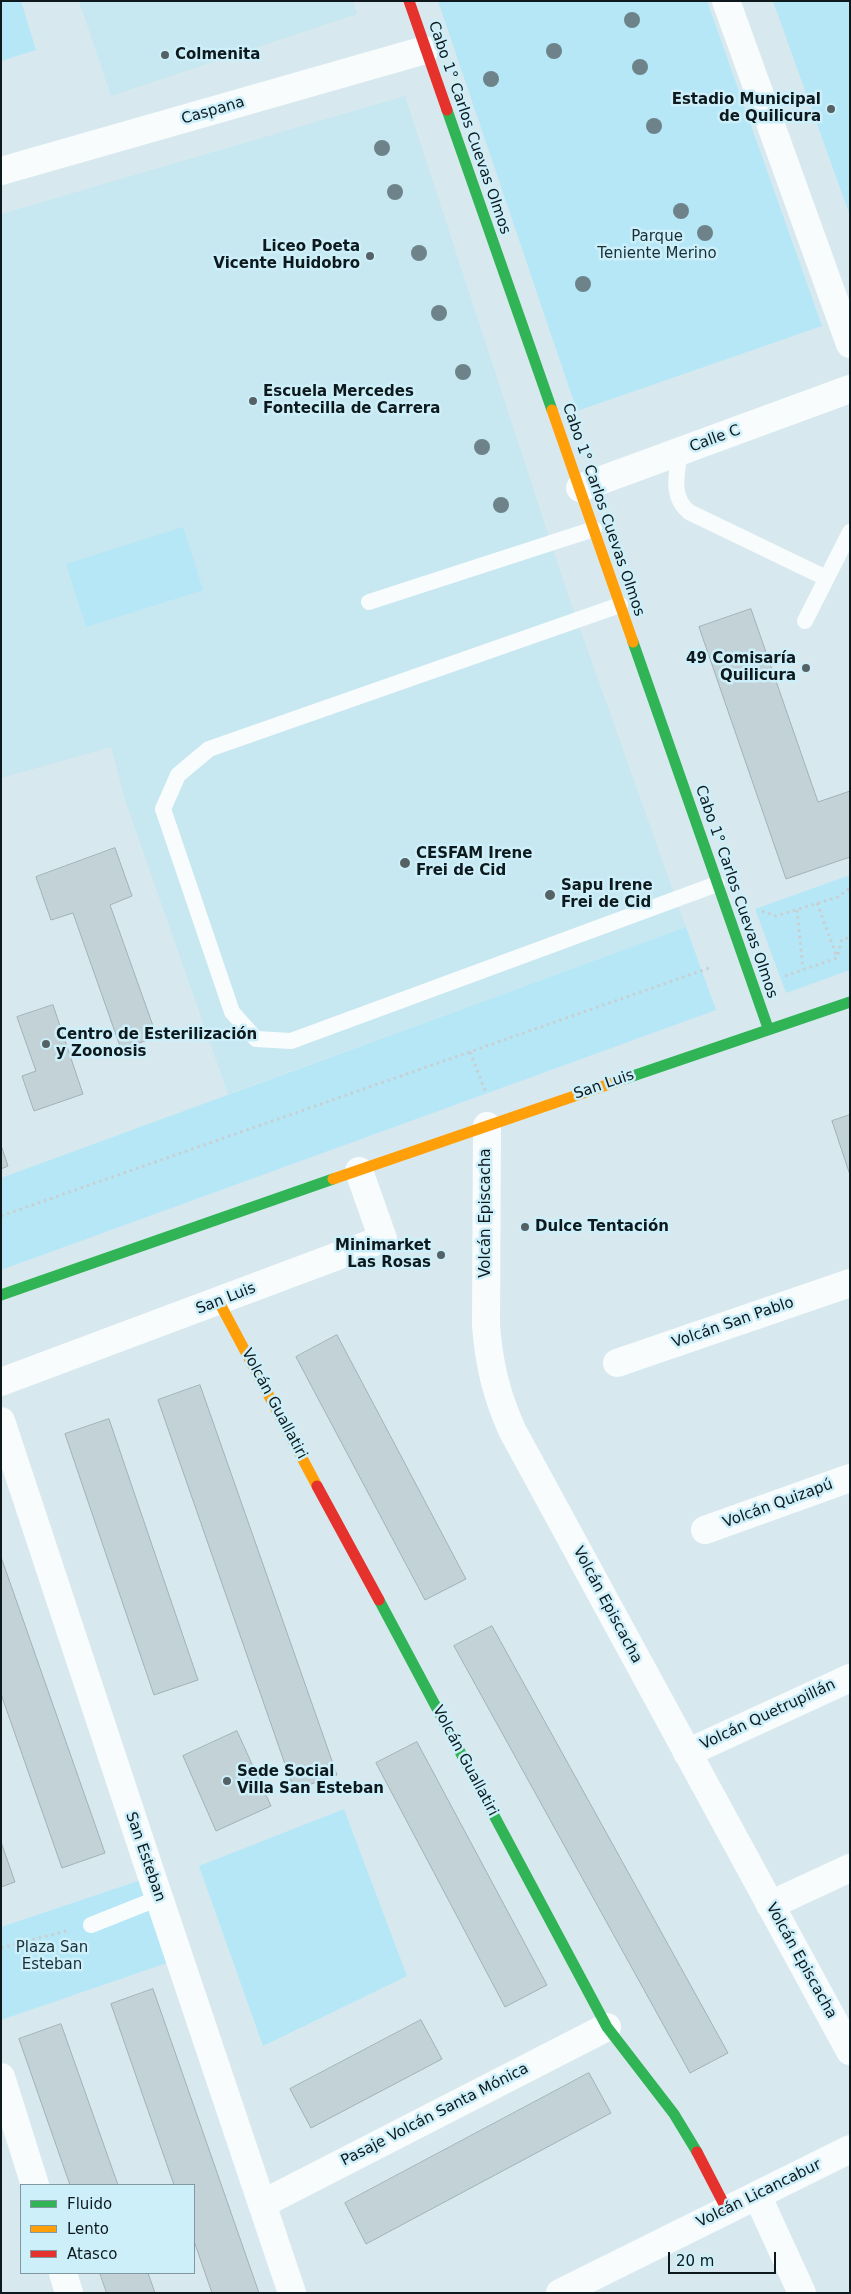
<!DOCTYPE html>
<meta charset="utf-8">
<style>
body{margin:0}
#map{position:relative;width:851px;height:2294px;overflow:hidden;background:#d7e9ef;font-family:"DejaVu Sans",sans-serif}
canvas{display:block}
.frame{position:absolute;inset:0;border:2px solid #0d191d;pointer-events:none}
.legend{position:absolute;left:20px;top:2184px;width:175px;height:90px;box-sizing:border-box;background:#cdeff9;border:1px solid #8099a1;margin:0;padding:6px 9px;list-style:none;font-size:15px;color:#0d191d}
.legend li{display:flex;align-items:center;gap:10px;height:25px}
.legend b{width:25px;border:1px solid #8099a1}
.scale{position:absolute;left:668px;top:2252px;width:108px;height:22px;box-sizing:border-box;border:2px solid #0d191d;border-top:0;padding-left:6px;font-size:15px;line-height:18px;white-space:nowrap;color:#0d191d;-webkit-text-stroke:4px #cdeff9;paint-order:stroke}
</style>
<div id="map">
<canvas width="851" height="2294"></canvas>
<div class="frame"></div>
<ul class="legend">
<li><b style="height:6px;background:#30b455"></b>Fluido</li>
<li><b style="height:6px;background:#ff9f0a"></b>Lento</li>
<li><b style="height:6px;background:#e5322d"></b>Atasco</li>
</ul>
<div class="scale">20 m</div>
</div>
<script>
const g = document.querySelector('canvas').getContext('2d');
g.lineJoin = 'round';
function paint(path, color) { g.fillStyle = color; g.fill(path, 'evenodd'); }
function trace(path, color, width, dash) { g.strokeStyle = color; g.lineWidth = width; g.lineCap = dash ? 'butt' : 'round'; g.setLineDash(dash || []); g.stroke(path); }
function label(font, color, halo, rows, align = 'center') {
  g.font = font + ' "DejaVu Sans",sans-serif'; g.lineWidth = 5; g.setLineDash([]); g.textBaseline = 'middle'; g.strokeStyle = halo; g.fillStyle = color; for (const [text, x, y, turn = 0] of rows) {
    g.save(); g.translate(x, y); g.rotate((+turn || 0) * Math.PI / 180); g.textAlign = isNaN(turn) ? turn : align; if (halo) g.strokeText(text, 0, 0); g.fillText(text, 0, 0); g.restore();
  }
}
const built = new Path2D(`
 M79,1H353L357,14L111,96Z
 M405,96L566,589L686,927L228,1094L125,800L111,747L1,778V214Z`);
const green = new Path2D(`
 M1,1H21L36,50L1,61Z
 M438,1H707L822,326L577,411Z
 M773,1H850V216Z
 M183,527L203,590L86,627L66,564Z
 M850,875V970L786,993L755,909Z
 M686,927L716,1010L1,1270V1178Z
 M344,1809L407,1976L263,2046L199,1866Z
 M141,1880L167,1963L1,2020V1927Z`);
const building = new Path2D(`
 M751,609L818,802L850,791V857L786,879L699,627Z
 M115,848L132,896L110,905L157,1037L121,1049L73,913L51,920L36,877Z
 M53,1005L83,1094L34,1111L22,1076L36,1071L17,1017Z
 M850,1115V1175L832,1121Z
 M1,1145L8,1166L1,1169Z
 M337,1335L466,1579L425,1600L296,1357Z
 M200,1385L337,1775L294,1790L158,1400Z
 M109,1419L198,1680L154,1695L65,1434Z
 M1,1557L105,1853L62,1868L1,1694Z
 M492,1626L728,2053L690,2073L454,1646Z
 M237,1731L271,1806L216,1831L183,1756Z
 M417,1742L547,1985L505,2007L376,1763Z
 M1,1842L15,1882L1,1887Z
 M153,1989L259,2293H212L194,2241V2185H174L111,2004Z
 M421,2020L442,2059L311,2128L290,2089Z
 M61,2024L118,2185H70L19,2039Z
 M589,2073L611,2113L366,2244L345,2203Z
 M100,2273H148L155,2293H107Z`);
const path = new Path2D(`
 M817,903L837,957
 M797,910L803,969
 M762,911L776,916L838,897L850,888
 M785,976L837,958L842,939L850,938
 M470,1052L486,1093
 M1,1216L712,967
 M1,1948L66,1931`);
const lane = new Path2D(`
 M680,451C677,474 670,496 689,512L826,578
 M369,602L594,529
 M620,605L209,749L178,775L163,809L232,1012L256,1039L291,1041L717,884
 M805,621L850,532
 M91,1925L159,1898`);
const street = new Path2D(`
 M726,1L850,344
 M1,171L425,50
 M580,488L850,389
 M487,1126L486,1325C489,1364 496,1394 512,1430L850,2051
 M617,1363L850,1283
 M1,1382L383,1239L359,1171
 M1,1421L148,1865L292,2293
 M705,1530L850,1478
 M687,1753L850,1678
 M770,1905L850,1868
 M1,2077L35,2185
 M757,2195L802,2293
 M262,2204L607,2027
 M63,2273L69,2293
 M560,2293L850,2149`);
const fast = new Path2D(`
 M447,110L552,410
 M633,642L768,1028
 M624,1079L850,1002
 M1,1295L333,1179
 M379,1600L607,2027L674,2114L697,2152`);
const slow = new Path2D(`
 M552,410L633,642
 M333,1179L624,1079
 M219,1302L317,1486`);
const jam = new Path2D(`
 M409,1L447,110
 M317,1486L379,1600
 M697,2152L727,2210`);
const trees = [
 [632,20],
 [554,51],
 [640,67],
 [491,79],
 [654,126],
 [382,148],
 [395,192],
 [681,211],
 [705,233],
 [419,253],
 [583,284],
 [439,313],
 [463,372],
 [482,447],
 [501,505]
];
const markers = [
 [165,55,5,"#546266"],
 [831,109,5,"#546266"],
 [370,256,5,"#546266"],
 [253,401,5,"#546266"],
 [806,668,5,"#546266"],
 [405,863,6,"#546266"],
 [550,895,6,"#546266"],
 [46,1044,5,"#546266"],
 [525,1227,5,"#546266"],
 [441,1255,5,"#546266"],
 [227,1781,5,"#546266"]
];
const poiNames = [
 ["Colmenita",175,55],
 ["Estadio Municipal",821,100,"right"],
 ["de Quilicura",821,117,"right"],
 ["Liceo Poeta",360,247,"right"],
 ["Vicente Huidobro",360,264,"right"],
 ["Escuela Mercedes",263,392],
 ["Fontecilla de Carrera",263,409],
 ["49 Comisaría",796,659,"right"],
 ["Quilicura",796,676,"right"],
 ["CESFAM Irene",416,854],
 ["Frei de Cid",416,871],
 ["Sapu Irene",561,886],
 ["Frei de Cid",561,903],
 ["Centro de Esterilización",56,1035],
 ["y Zoonosis",56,1052],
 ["Dulce Tentación",535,1227],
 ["Minimarket",431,1246,"right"],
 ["Las Rosas",431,1263,"right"],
 ["Sede Social",237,1772],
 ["Villa San Esteban",237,1789]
];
const streetNames = [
 ["Caspana",213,111,-16],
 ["Cabo 1° Carlos Cuevas Olmos",469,128,71],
 ["Calle C",715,439,-20],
 ["Cabo 1° Carlos Cuevas Olmos",603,510,71],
 ["Cabo 1° Carlos Cuevas Olmos",736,892,71],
 ["San Luis",604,1085,-19],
 ["Volcán Episcacha",486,1213,-90],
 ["San Luis",226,1299,-21],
 ["Volcán San Pablo",733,1323,-19],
 ["Volcán Guallatiri",274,1404,62],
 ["Volcán Quizapú",778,1504,-20],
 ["Volcán Episcacha",607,1605,62],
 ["Volcán Quetrupillán",768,1715,-25],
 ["Volcán Guallatiri",465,1761,62],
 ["San Esteban",145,1857,71],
 ["Volcán Episcacha",801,1961,61],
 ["Pasaje Volcán Santa Mónica",435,2115,-27],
 ["Volcán Licancabur",759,2194,-26]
];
const parkNames = [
 ["Parque",657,237],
 ["Teniente Merino",657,254],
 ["Plaza San",52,1948],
 ["Esteban",52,1965]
];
paint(built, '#c7e7f1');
paint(green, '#b5e7f7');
paint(building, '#c3d2d6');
trace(building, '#a3b1b6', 1);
trace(path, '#c9cfd0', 3, [2.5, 4]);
trace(lane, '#f9fcfd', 16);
trace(street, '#f9fcfd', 28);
trace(fast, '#30b455', 11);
trace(slow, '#ff9f0a', 11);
trace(jam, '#e5322d', 11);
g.fillStyle = '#6e8389';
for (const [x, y] of trees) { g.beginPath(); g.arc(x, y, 8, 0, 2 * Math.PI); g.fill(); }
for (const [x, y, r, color] of markers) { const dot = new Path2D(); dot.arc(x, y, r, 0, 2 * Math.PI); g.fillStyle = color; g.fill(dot); trace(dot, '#cdeff9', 2); }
label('bold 15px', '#0d191d', '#cdeff9', poiNames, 'left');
label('15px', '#0d191d', '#cdeff9', streetNames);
label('15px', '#192f36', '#cdeff9', parkNames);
</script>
